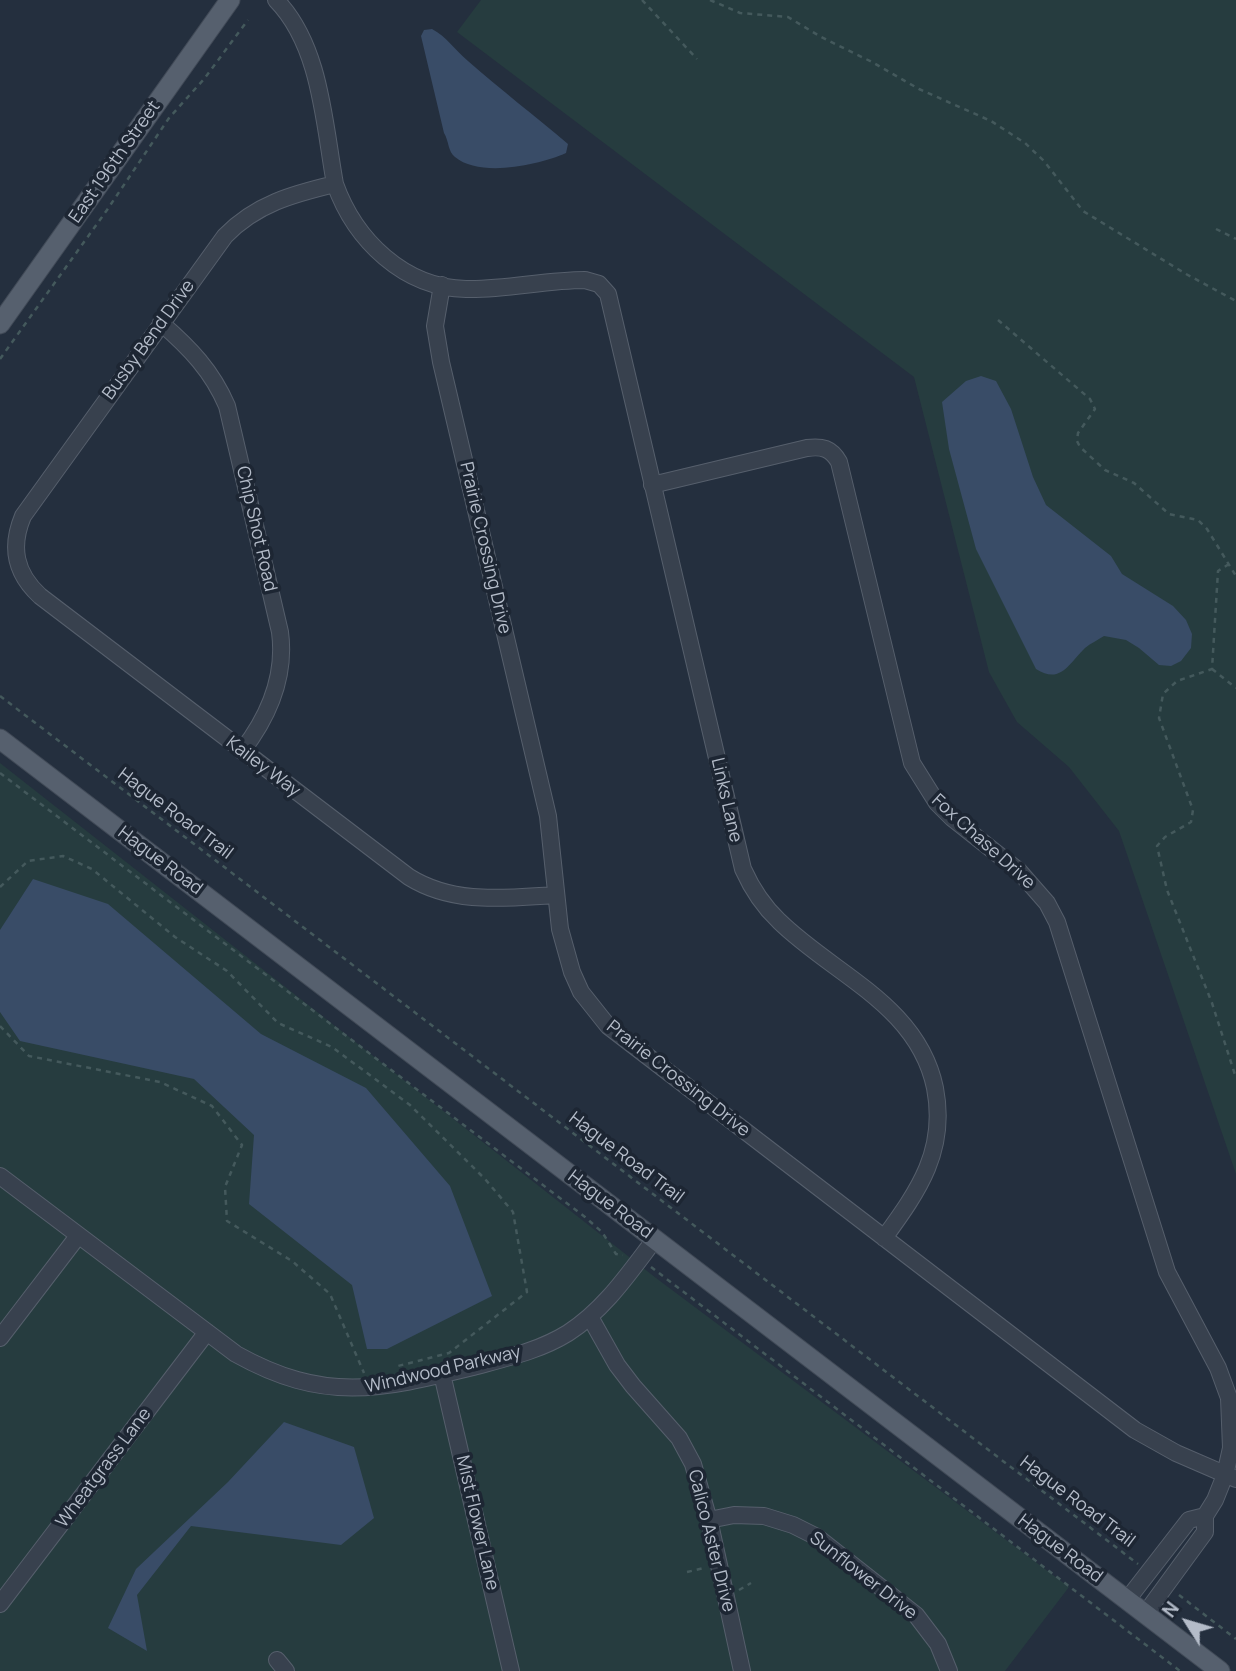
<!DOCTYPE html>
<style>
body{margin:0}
#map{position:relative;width:1236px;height:1671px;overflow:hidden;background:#242f3e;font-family:Manrope,sans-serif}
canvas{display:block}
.north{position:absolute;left:1152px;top:1587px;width:70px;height:70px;-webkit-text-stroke:5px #1d2633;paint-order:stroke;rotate:307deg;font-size:19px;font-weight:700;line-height:28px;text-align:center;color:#b4bcc9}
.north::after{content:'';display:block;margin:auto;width:24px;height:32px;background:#b4bcc9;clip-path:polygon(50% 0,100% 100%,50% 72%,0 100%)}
</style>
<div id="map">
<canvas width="1236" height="1671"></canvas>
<div class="north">N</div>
</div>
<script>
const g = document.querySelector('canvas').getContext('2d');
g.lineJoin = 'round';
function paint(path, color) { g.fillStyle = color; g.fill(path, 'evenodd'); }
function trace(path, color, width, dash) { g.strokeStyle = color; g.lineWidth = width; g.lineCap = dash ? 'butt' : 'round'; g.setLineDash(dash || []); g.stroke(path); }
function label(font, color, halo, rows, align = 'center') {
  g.font = font + ' Manrope,sans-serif'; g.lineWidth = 7; g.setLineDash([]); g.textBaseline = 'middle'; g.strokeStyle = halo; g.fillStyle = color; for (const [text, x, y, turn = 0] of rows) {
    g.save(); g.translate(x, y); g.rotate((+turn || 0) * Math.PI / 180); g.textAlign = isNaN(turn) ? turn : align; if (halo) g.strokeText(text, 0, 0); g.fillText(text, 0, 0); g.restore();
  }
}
const green = new Path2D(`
 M481,0H1236V1174L1119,831L1069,767L1017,722L989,672L914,377L457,32Z
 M0,763L656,1278L1069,1587L1005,1671H0Z`);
const water = new Path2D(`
 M432,29C447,37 455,50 468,61C501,90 535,116 568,144L566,153C539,165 480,178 455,157C448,152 449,141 444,133L421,36L424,30Z
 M981,376L996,381L1011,409L1033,477L1046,505L1111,556L1122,574L1173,606L1186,620L1192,634L1191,648L1181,661L1171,666L1159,665L1139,648L1126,640L1104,636C1098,640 1091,643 1085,648C1069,663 1061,685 1036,669L976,549L949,449L942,402L966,381Z
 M33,879L108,904L261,1034L366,1088L450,1186L492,1296L387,1349H367L352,1285L249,1204L254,1135L194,1079L20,1041L0,1012V930Z
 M284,1422L354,1447L374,1518L341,1545L191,1526L137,1595L147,1651L108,1628L136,1569L228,1482Z`);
const path = new Path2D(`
 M642,0L697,59
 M710,0L740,13L788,17L821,37L872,62L919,89L991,121L1025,143L1044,161L1083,211L1186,274L1236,301
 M1216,229L1236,239
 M998,320L1090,399L1095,409L1078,433L1077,441L1080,447L1105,470L1134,483L1169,514L1198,520L1207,529L1236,576
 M0,359L107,210L169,118L204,79L248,20
 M1229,564L1218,571L1212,669L1177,681L1163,694L1159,718L1193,810L1191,822L1165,837L1157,846L1167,890L1212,1003L1236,1078
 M1212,669L1236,688
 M0,696L1138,1564
 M0,773L585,1217L602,1232L616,1254L623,1255
 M0,887L28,861L63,856L92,869L175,937L227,971L278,1023L332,1047L410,1105L485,1179L513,1212L527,1292L449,1353L394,1367
 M0,1026L29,1056L160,1082L212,1106L242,1145L225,1187L227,1221L292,1261L330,1294L364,1373
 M651,1267L1180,1671
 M687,1572L704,1568
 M739,1590L751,1583
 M1179,1595L1236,1639`);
const minor = new Path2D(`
 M276,0C321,46 324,124 335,184C355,240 404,288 466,289C506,290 545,280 585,280L599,284L608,294L743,869C752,889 763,906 779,921C834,975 918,1005 935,1088C947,1150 919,1190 884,1238
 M335,184C293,194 256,204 225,236L23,516C10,547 15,573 40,596L409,877C454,905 505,898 555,895
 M442,285L435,326L441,362L548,816L560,929L572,972L581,992L608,1026L1135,1430L1176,1453L1236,1479
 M161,323C190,348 212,371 227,406L280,632C286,677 269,716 242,751
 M652,485L807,448C822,446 831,448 839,462L912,763L937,803L952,818L1019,871L1047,903L1057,922L1167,1272L1218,1368L1229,1398L1231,1448L1225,1475L1215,1500L1205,1516V1532L1145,1614
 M0,1176L236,1354C324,1403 379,1390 473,1367C506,1358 539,1351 568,1333C605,1309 629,1273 655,1239
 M590,1317L617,1365L633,1386L679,1438L693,1464L710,1524L742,1671
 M0,1338L78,1236
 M442,1374L511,1671
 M709,1520L734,1515L764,1516L793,1525L817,1537L916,1615L938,1644L949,1671
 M1127,1600L1189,1520L1205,1516
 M0,1604L207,1332
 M277,1660L286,1671`);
const major = new Path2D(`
 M0,324L230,0
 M0,739L1220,1671`);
const streetNames = [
 ["East 196th Street",115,162,-55],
 ["Busby Bend Drive",149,340,-54],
 ["Chip Shot Road",256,529,77],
 ["Prairie Crossing Drive",485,548,77],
 ["Kailey Way",263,767,37],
 ["Links Lane",726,800,77],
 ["Hague Road Trail",175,814,37],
 ["Fox Chase Drive",983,842,42],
 ["Hague Road",160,861,37],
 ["Prairie Crossing Drive",678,1079,38],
 ["Hague Road Trail",626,1158,37],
 ["Hague Road",610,1205,37],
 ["Windwood Parkway",443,1370,-13],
 ["Wheatgrass Lane",104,1468,-53],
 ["Hague Road Trail",1077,1502,37],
 ["Mist Flower Lane",477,1523,77],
 ["Calico Aster Drive",711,1541,76],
 ["Hague Road",1060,1549,37],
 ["Sunflower Drive",863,1576,38]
];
paint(green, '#263c3f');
paint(water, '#394c67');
trace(minor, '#565f6c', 18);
trace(major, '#414a57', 21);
trace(path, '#44595c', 2.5, [5, 5]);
trace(minor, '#38414e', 16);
trace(major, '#56606e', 19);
label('18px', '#b4bcc9', '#1d2633', streetNames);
</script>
